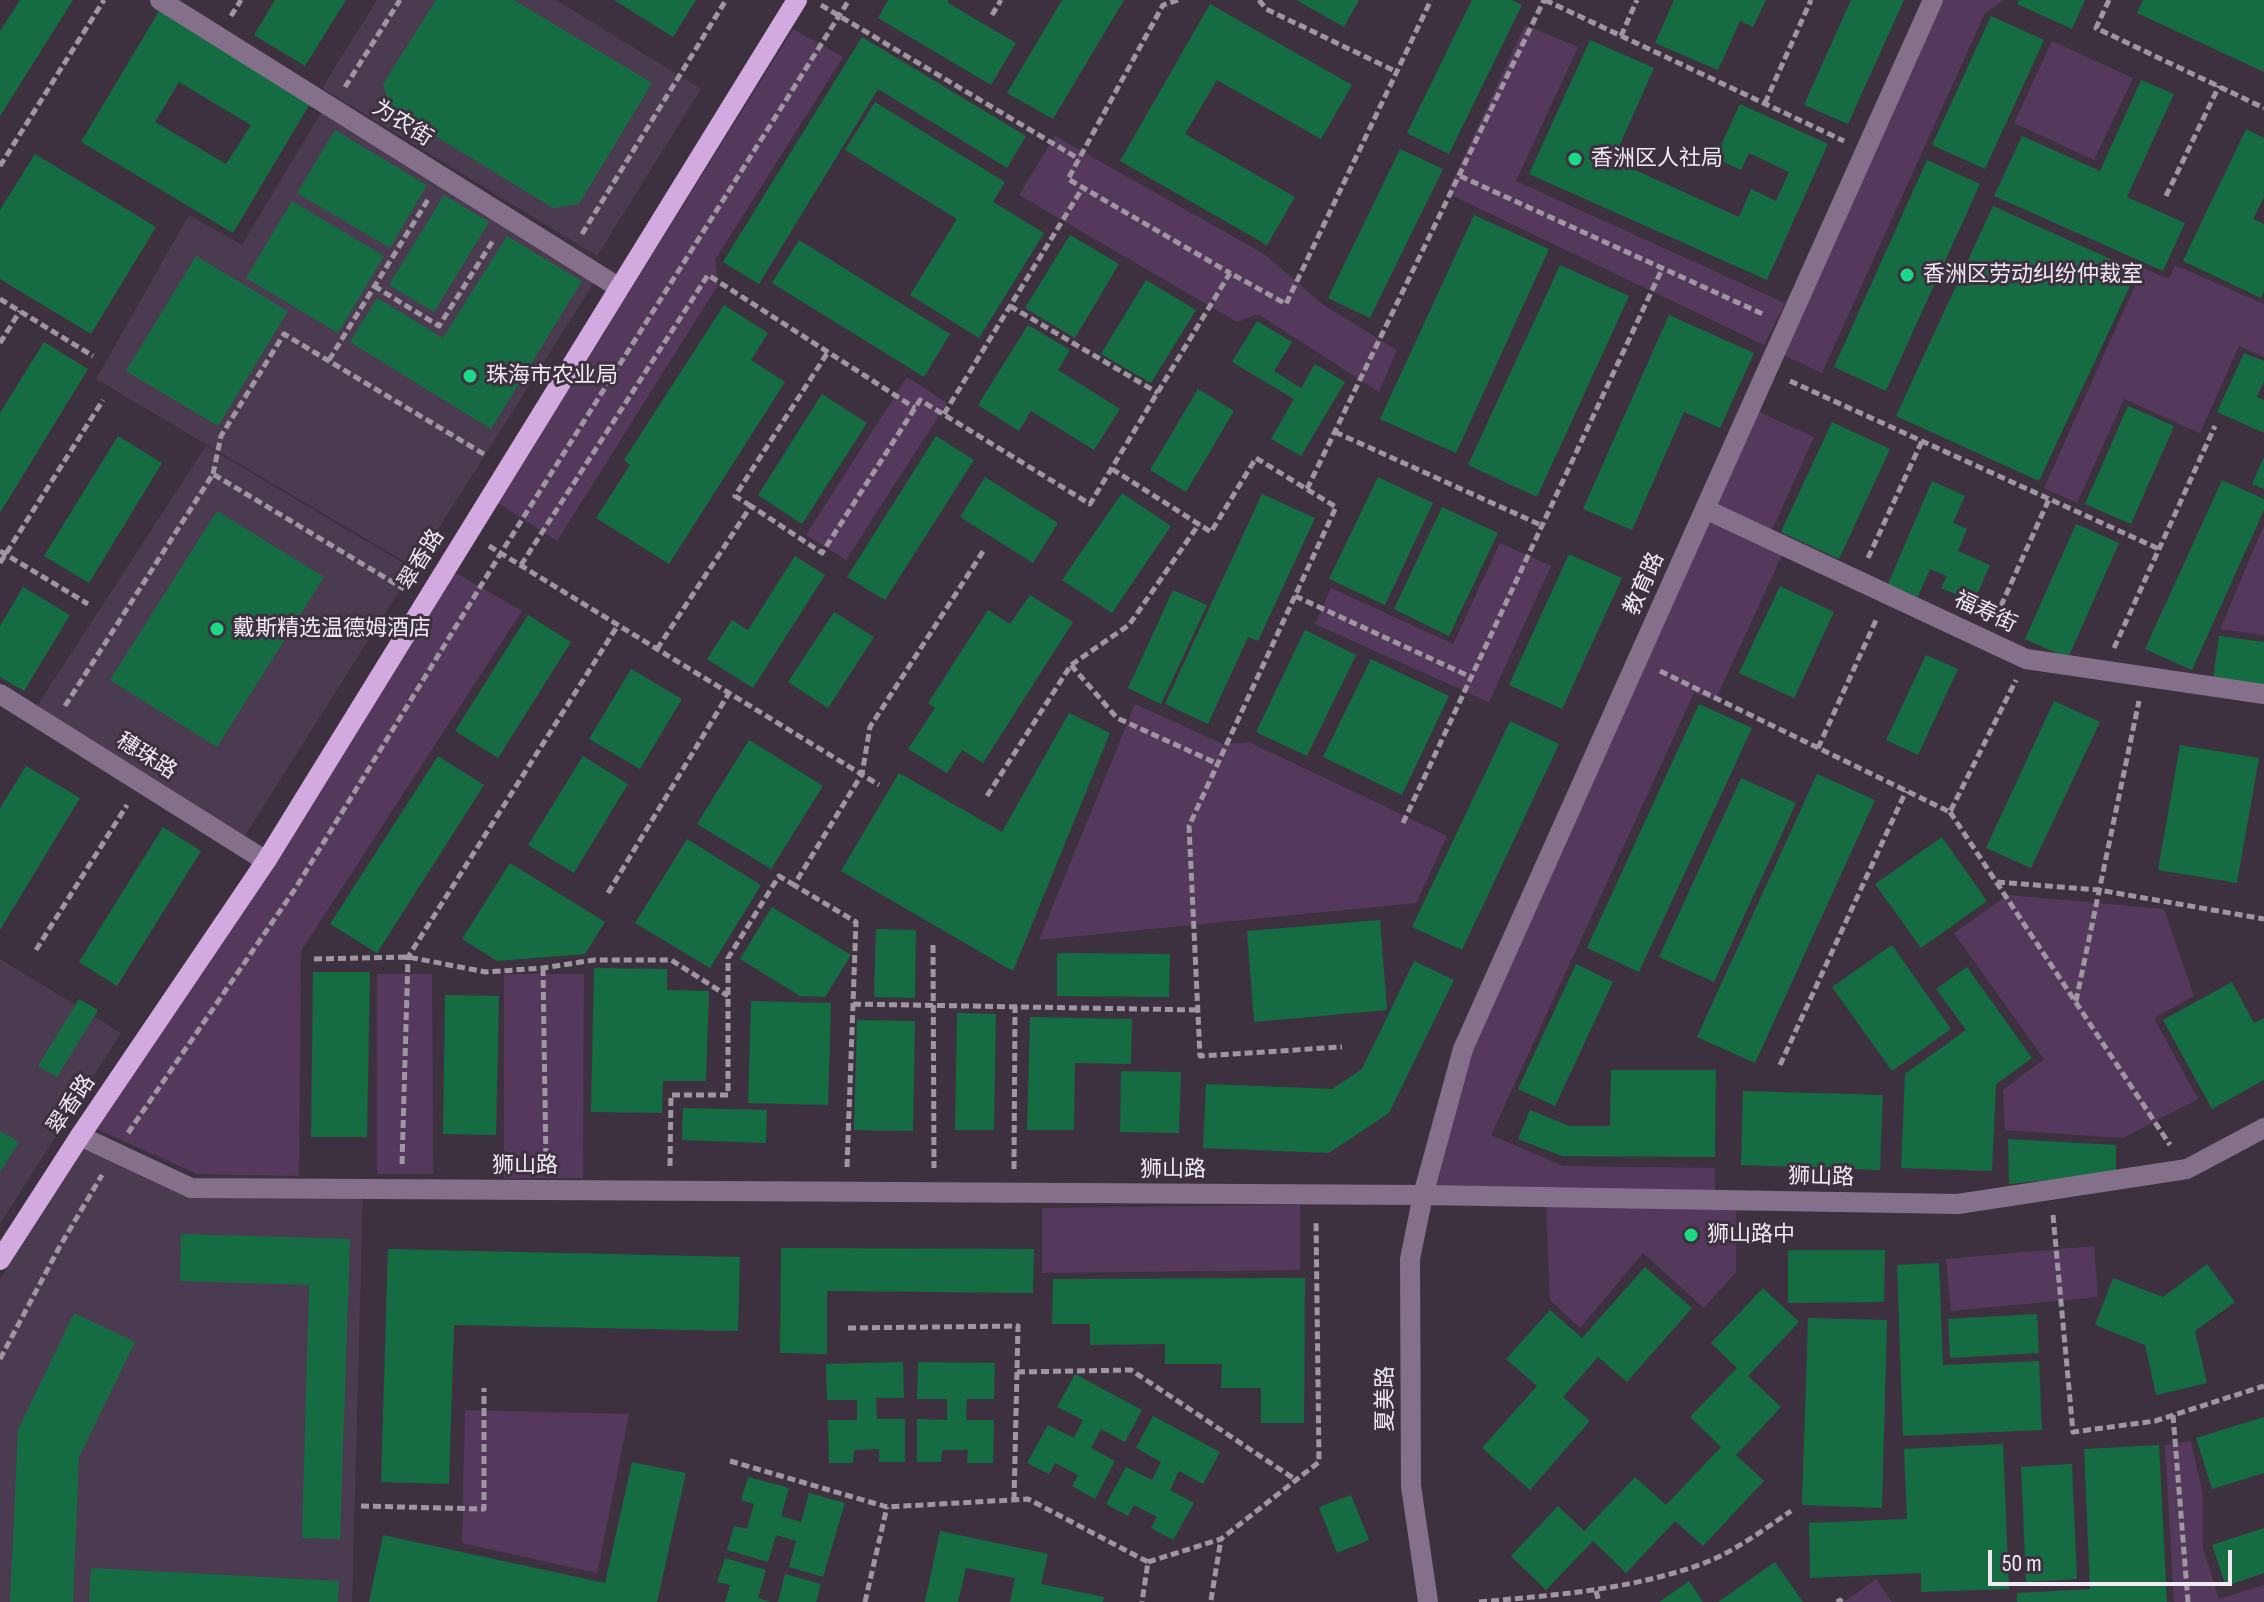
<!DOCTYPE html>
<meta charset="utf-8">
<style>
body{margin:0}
#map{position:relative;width:2264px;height:1602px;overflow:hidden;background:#3d3140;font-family:"Sofia Sans Condensed",sans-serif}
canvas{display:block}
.scale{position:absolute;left:1988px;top:1550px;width:244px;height:36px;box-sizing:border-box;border:4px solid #f1eaf4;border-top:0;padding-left:10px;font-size:24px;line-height:28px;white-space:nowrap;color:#f1eaf4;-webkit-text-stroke:6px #3d3140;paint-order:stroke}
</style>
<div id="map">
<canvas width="2264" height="1602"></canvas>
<div class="scale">50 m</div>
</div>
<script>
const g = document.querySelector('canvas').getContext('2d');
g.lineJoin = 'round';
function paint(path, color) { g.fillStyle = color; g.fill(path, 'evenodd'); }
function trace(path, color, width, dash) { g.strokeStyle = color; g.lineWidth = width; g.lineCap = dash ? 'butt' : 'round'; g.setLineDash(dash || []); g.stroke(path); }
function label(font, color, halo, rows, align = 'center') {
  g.font = font + ' "Sofia Sans Condensed","Noto Sans SC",sans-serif'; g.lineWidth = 6; g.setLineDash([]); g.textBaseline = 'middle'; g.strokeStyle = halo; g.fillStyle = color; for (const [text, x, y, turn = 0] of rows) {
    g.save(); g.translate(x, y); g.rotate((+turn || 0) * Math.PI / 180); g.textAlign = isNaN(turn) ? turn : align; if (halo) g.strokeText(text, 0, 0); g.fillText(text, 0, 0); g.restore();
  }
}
const built = new Path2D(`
 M377,0H556L701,89L597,256L322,88Z
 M325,106L597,278L414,567L96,379L189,215L242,245Z
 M206,446L413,569L241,842L33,712Z
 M0,959L121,1033L0,1224Z
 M80,1139L191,1191L363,1192L352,1602H0V1280Z`);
const green = new Path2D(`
 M1944,0H2004L1985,13L1822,373L1783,355Z
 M1525,25L1578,47L1516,181L1785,303L1764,345L1447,193Z
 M793,29L843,57L715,260L718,285L557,541L498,503Z
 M2052,41L2133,78L2094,160L2014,123Z
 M1055,136L1264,254L1322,304L1397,350L1379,392L1258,314L1237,322L1019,195Z
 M2175,265L2264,304V357L2239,346L2200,433L2124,399L2077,503L2044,488L2143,268L2169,279Z
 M907,377L947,403L846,560L806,535Z
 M1759,412L1814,437L1772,530L1717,505Z
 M1708,520L1782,555L1715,701L1694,693L1491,1135L1563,1166L1715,1168V1191L1432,1189L1470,1053Z
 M2264,525V635L2220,629Z
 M1500,543L1551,566L1489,702L1315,624L1331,588L1453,644Z
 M452,571L522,611L301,951L299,1176L197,1174L97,1129L274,867Z
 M1135,704L1223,744L1249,742L1447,836L1416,903L1039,940Z
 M2008,895L2164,909L2194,996L2154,1018L2198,1099L2123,1138L2005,1130L2003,1090L2044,1059L1954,933Z
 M377,974H432L433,1174H377Z
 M504,974H584L583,1178H504Z
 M1300,1205V1270L1042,1273V1208Z
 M1546,1205L1736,1208V1272L1704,1308L1643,1253L1580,1328L1550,1300Z
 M2094,1246L2098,1297L1951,1311L1946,1259Z
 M465,1410L629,1414L597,1573L462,1543Z
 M2191,1441L2203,1495V1548L2219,1599L2264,1585V1602H2174L2165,1445Z
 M1876,1579L1892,1602H1844Z`);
const building = new Path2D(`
 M20,0H73L0,116V31Z
 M275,0H346L305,66L254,35Z
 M436,0H514L652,83L579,204L553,208L391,109L383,84Z
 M614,0H696L673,37Z
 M888,0H949L948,3L1016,43L991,85L878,18Z
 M1062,0H1124L1053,119L1007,93Z
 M1296,0H1359L1344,27Z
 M1472,0H1512L1522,5L1449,154L1407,133Z
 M1674,0H1766L1753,27L1740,21L1718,70L1655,43Z
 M1851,0H1904L1848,124L1804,105Z
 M2019,0H2085L2072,29L2017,4Z
 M2143,0H2264V72L2137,13Z
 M1210,4L1352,85L1321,139L1217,80L1185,134L1295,197L1267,245L1120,161Z
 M159,11L311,102L233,233L81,142ZM179,82L251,125L226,164L155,122Z
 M1991,16L2044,40L1985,169L1932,145Z
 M862,37L1026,136L1007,168L878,89L759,284L723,262Z
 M1590,40L1654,68L1613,160L1739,217L1751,189L1776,201L1789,172L1749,153L1741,170L1715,158L1740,104L1828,144L1767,280L1529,174Z
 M2141,80L2174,94L2127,197L2185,223L2163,271L1994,196L2022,136L2100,171Z
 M875,102L1005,182L993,202L1044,233L979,338L910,295L957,219L845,150Z
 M2246,129L2264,138V197L2253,219L2264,224V291L2261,298L2183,261Z
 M335,130L427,185L390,248L297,193Z
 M1400,149L1443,169L1370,318L1328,298Z
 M35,154L156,227L91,334L0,279V210Z
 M1927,160L1980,184L1886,391L1834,367Z
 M444,195L489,222L434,312L389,285Z
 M292,201L384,256L338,333L246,278Z
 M1993,206L2137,271L2039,481L1896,416Z
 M1474,215L1549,249L1456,453L1380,419Z
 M1070,235L1119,264L1075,338L1025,308Z
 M507,236L582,281L491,429L350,342L377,298L443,338Z
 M799,240L950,334L924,377L772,283Z
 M196,256L288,311L218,426L126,371Z
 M1560,265L1629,296L1537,497L1468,465Z
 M1146,280L1196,310L1151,383L1101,354Z
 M724,305L768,333L751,360L785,382L669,564L596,518L630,465L624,460Z
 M1669,315L1754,353L1720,428L1684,412L1632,530L1583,509Z
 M1257,321L1292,342L1274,371L1301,388L1315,364L1345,382L1301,456L1271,439L1294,399L1232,362Z
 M1028,325L1070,350L1058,370L1120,409L1094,450L1031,411L1019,431L978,405Z
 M44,342L88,369L0,513V413Z
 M2244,353L2264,361V381L2257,397L2264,400V433L2217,412Z
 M1198,389L1234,411L1186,492L1150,470Z
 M822,394L867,423L802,524L758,495Z
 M2128,406L2174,426L2131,524L2085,504Z
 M1832,422L1890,449L1839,559L1781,532Z
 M118,436L162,463L89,583L44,556Z
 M936,436L974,460L885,600L847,577Z
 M2264,457V489L2252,484Z
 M985,477L1058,523L1033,563L960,517Z
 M1378,477L1433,503L1385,605L1329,579Z
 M2222,480L2264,499V510L2192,670L2145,649Z
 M1932,481L1965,496L1953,523L1967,529L1958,551L1990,565L1974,602L1941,588L1947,576L1930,569L1918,597L1888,584Z
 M1122,493L1171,526L1112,613L1062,580Z
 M1262,494L1315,518L1258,641L1248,637L1208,724L1165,704Z
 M1442,507L1498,533L1449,636L1394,609Z
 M217,511L324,577L217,747L110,680Z
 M2076,524L2119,543L2068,658L2025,639Z
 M1569,554L1622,578L1562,709L1509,685Z
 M795,556L825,575L753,688L707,659L732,620L748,630Z
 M1780,586L1834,612L1794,698L1739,673Z
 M23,587L70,615L24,691L0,677V626Z
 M1173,590L1207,605L1161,704L1128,688Z
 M1030,595L1073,622L983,763L962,750L947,773L908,749L935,708L928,703L988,610L1010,624Z
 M834,612L874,637L828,708L788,682Z
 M528,615L571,642L498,758L455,731Z
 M1305,630L1356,655L1307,756L1256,732Z
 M2219,636L2264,642V686L2213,680Z
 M1926,655L1958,669L1918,755L1886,740Z
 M1371,659L1449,696L1402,795L1323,757Z
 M631,669L682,699L640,769L589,739Z
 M2054,701L2100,722L2031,868L1986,848Z
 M1699,704L1752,728L1639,972L1587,948Z
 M1069,713L1110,733L1013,971L841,871L899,773L1002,832Z
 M1510,721L1559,744L1462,950L1412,927Z
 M749,740L823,786L771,869L697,824Z
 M2180,745L2259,758L2237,883L2158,870Z
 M438,756L484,785L377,953L330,924Z
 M583,756L628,784L574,873L528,845Z
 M26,766L80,798L0,930V808Z
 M1817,774L1875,800L1755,1063L1697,1037Z
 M1741,778L1796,803L1714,982L1659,957Z
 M163,827L201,851L117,986L79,962Z
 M1942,837L1987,901L1921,948L1875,884Z
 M687,839L761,885L710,968L635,923Z
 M510,863L605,922L585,954L497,961L462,939Z
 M772,907L851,955L825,997L800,996L740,959Z
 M1380,920L1387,1010L1254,1022L1247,931Z
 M876,929L916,930L915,998L874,997Z
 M1892,945L1951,1029L1892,1071L1832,987Z
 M1057,953L1170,954L1169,997L1057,996Z
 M1414,961L1454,980L1389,1113L1329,1153L1203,1148L1206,1084L1332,1089L1362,1069Z
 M1576,964L1613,982L1555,1106L1518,1089Z
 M1967,967L2032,1058L1996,1084L1992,1171L1901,1168L1905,1074L1966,1030L1936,989Z
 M594,968L667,969V990L709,991L706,1081H663L662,1113L591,1112Z
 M313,972H370L367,1137H311Z
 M2232,982L2254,1023L2264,1018V1080L2212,1109L2163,1020Z
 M445,995L499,996L496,1135L443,1134Z
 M79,999L98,1010L57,1077L38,1066Z
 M751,1001L831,1003L828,1105L748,1103Z
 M957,1013L996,1014L994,1130H955Z
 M1030,1017L1132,1019L1131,1064L1075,1063L1074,1130H1027Z
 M857,1020L915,1021L913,1131L854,1130Z
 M1611,1070H1716L1715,1157L1562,1156L1518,1139L1530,1110L1570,1126H1610Z
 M1121,1071L1181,1072L1179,1133L1120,1132Z
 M1743,1091L1883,1095L1880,1170L1741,1165Z
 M683,1108L767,1110L766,1143L682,1140Z
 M0,1131L19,1142L0,1172Z
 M2008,1139L2116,1145V1173L2009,1184Z
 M181,1234L350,1239L340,1539L302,1538L309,1285L180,1281Z
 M781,1248L1034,1249L1033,1293L827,1291V1354L780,1353Z
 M388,1249L740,1257L738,1331L454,1325L449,1484L381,1482Z
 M1788,1250H1885L1884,1302L1788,1303Z
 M1939,1263L1943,1365L2039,1361L2042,1430L1903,1436L1897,1265Z
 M2207,1264L2235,1302L2195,1331L2207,1383L2156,1395L2145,1345L2095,1325L2113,1278L2163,1297Z
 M1645,1267L1692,1308L1627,1382L1598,1357L1563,1397L1590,1421L1530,1490L1482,1448L1537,1386L1506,1359L1550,1310L1582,1338Z
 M1305,1278L1304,1423H1261V1388H1221L1222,1364H1165V1344L1090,1345V1324H1052L1053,1279Z
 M1763,1288L1799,1322L1748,1376L1781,1407L1736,1455L1764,1481L1703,1546L1675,1521L1626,1573L1593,1541L1546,1590L1511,1556L1558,1506L1584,1531L1635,1477L1666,1505L1721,1447L1690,1417L1737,1368L1711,1343Z
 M74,1313L135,1342L79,1457L73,1602H10L18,1430Z
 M2037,1314L2039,1353L1950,1358L1948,1319Z
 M1808,1318L1887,1320L1882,1508L1802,1505Z
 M903,1362L904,1398H876L877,1419H905V1462H879V1449L854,1450L853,1463H829L828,1420H857V1400H827L826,1364Z
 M918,1362L995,1363L994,1399H967L966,1420H994L993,1463H967L968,1450H942L941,1462H917V1419L947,1420V1399H917Z
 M1075,1374L1142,1410L1125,1442L1101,1429L1091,1448L1115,1461L1095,1499L1072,1486L1078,1475L1055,1463L1049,1474L1027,1463L1048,1425L1074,1438L1083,1420L1057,1407Z
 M1153,1416L1220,1452L1203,1484L1179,1471L1170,1490L1194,1503L1173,1540L1151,1528L1157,1517L1134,1505L1128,1516L1106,1504L1126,1467L1152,1480L1161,1462L1136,1448Z
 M2264,1417V1473L2212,1489L2196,1438Z
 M2003,1444L2009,1589L1921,1592V1573L1810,1578L1809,1523L1907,1519L1904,1449Z
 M2159,1445L2167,1602H2017V1593L2090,1589L2084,1449Z
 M632,1462L686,1473L657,1602H369L383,1535L605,1583Z
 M2072,1464L2077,1579L2026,1582L2021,1467Z
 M748,1477L789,1488L781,1516L801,1522L809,1493L845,1503L823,1577L789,1567L796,1541L776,1535L768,1562L727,1550L734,1526L747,1529L754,1504L741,1500Z
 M1351,1495L1369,1540L1337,1553L1319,1507Z
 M2264,1528V1573L2226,1586L2212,1545Z
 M940,1531L1048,1554L1041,1584L1104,1597L1103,1602H1010L1015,1578L966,1568L958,1602H925Z
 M725,1558L766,1570L758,1598L771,1602H725L730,1585L717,1582Z
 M1775,1562L1803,1602H1718Z
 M91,1568L339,1581L338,1602H89Z
 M785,1574L821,1584L816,1602H778Z
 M1689,1581L1703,1602H1659Z`);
const path = new Path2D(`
 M1178,0L1163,5L1068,179L1230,273
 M1259,0L1266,9L1397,72
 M1545,0L1844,141
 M2109,0L2096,28L2264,108
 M821,5L1079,159
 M992,15L1001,0
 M231,16L241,0
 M1621,36L1637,0
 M345,87L400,0
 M1765,103L1811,0
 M0,166L104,0
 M1460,176L1765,315
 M2166,196L2219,86
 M582,234L726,0
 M374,286L439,326L494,239
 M0,299L93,356
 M1010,306L1158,393
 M0,343L20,311
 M329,360L429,198
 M1790,381L2159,549
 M944,414L1083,187
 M1335,432L1543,526
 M1112,469L1211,532L1256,458L1336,507L1189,826L1200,1056L1342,1047
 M213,474L221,436L284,334L487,456
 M1307,489L1544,0
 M751,506L735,496L828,352
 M489,546L879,785
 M0,551L88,604
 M1868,558L1922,441
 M0,563L103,400
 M521,565L708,275L915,408
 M1295,596L1473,678
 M1996,617L2049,499
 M2114,648L2215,426
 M657,649L751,506L822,553L920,400L1090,504L1230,273L1286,304L1431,0
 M1071,665L1117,718L1218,764
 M1660,671L1950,812L2016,680
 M65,706L213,474L404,589
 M1818,748L1877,618
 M987,796L1071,665L1129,625L1199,524
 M1950,812L2170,1145
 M1403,823L1662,269
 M1997,882L2099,890L2264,919
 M608,893L729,693
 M933,945L934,1168
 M36,950L127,805
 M314,959L408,957L486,972L543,968L594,960H671L728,996
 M543,968L546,1165
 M2076,1001L2139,701
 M853,1004L1198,1010
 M1780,1065L1906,791
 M128,1133L295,889L501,553L849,0
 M402,1164L408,957L618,625
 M670,1166L671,1095H728V958L779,876L794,885
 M847,1167L856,922L794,885L862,774L870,727L984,550
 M1014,1169L1015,1006
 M2053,1215L2073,1432L2155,1421L2264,1386
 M848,1328L1018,1326L1014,1500
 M0,1359L60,1246L102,1175
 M1017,1372L1131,1370L1296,1480
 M2173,1415L2188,1602
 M730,1461L887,1507L1028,1499L1148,1562L1142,1602
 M361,1506L484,1509V1388
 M1148,1562L1221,1539L1319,1462L1316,1220
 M1596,1591L1599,1602
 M1211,1600L1221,1539
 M865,1602L887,1507
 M1479,1602C1555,1595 1629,1590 1702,1564C1734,1552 1763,1530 1791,1511
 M1837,1602L1840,1600L1842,1602`);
const minor = new Path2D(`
 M160,0L618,287
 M1705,509L2026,659L2264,694
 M0,694L266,861
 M80,1136L191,1188L1423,1195L1958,1204L2187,1169L2264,1128
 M1428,1602L1411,1486L1410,1259L1423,1195L1463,1049L1933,0`);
const major = new Path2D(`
 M0,1260L80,1136L266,861L797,0`);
const markers = [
 [1575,159,8,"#1cd988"],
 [1907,275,8,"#1cd988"],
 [470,376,8,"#1cd988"],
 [217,629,8,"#1cd988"],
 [1691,1235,8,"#1cd988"]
];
const streetNames = [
 ["为农街",402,124,32],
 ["翠香路",422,560,-58],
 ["教育路",1645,584,-66],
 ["福寿街",1985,613,25],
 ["穗珠路",146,757,32],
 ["翠香路",72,1105,-56],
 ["狮山路",525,1166],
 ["狮山路",1173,1170],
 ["狮山路",1821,1178,1],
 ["夏美路",1386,1399,-90]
];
const poiNames = [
 ["香洲区人社局",1591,159],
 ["香洲区劳动纠纷仲裁室",1923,275],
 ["珠海市农业局",486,376],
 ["戴斯精选温德姆酒店",233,629],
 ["狮山路中",1707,1235]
];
paint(built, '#4b3b50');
paint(green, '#54395c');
paint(building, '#156c43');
trace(path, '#9f96a2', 5, [8, 4]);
trace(minor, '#85708b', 20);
trace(major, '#d3aae0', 20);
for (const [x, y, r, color] of markers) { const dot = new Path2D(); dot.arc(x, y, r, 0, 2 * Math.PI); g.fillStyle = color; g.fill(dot); trace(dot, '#3d3140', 3); }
label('22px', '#f1eaf4', '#3d3140', streetNames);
label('22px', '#f1eaf4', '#3d3140', poiNames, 'left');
</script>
